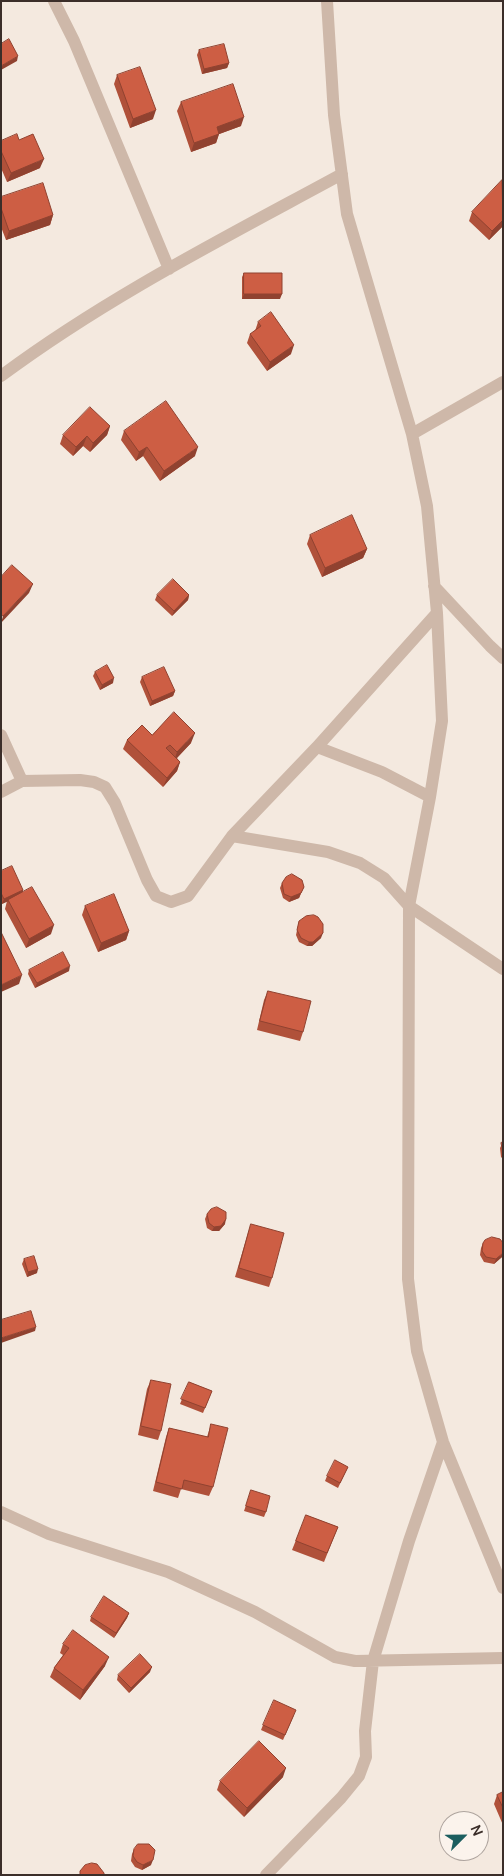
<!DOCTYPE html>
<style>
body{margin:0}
#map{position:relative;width:504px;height:1876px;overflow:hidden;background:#f4e9df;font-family:Manrope,sans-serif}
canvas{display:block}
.frame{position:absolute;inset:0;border:2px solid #3b2e29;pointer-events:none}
.north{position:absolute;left:439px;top:1811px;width:50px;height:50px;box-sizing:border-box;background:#fbf3ec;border:1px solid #aea49e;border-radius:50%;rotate:67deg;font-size:14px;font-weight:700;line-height:20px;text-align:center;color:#3b2e29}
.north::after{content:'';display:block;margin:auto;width:18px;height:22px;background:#1c5e5f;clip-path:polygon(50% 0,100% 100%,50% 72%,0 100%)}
</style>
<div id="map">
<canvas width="504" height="1876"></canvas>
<div class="frame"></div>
<div class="north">N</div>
</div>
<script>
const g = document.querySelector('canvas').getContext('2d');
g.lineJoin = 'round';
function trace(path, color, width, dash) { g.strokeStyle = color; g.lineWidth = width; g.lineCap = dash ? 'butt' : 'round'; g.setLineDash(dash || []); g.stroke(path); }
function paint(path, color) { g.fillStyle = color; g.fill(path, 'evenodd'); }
const minor = new Path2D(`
 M54,1L74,41L169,269
 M327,1L334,115L347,214L412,434L427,506L437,613L442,721L430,797L409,906L408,1279L417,1351L443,1442L503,1588
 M1,376C107,297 226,237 342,174
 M412,434L503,382
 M434,586L490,646L503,658
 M1,735L22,781
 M317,747L382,772L430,797
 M1,792L22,781L80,780L94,782L105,787L115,803L147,880L156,896L171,902L188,896L232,836L317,747L437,613
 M232,836L328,852L360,863L384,878L409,906L503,969
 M1,1512L49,1534L168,1572L255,1612L335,1657L355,1661L503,1658
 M266,1875L341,1798L359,1776L366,1757L365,1731L373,1661L409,1541L443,1442`);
const wall = new Path2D(`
 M199,50L229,63L227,68L202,74L197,55Z
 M117,75L153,119L130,128L114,84Z
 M181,102L241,126L219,134L216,143L191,152L177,111Z
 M19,140L40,168L7,182L1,168V141Z
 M503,180V226L489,240L469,221L472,212Z
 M1,197L53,215L50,225L6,240L1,227Z
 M244,273L280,299H242V277Z
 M258,322L291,354L267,371L247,343L250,334L255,331Z
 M110,426L107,435L90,452L83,446L73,456L60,444L63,435Z
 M124,431L195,456L160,481L143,456L136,461L121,440Z
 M310,535L367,549L363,558L322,577L307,544Z
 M157,595H189L188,600L172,616L155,600Z
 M95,672L113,683L100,690L93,676Z
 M142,677L175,691L173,696L150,706L140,682Z
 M152,735L191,743L177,758L180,762L177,771L163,787L123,749L127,740Z
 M1,871L23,890V892L51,934L26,948L5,909L7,901L2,904L1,902Z
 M282,883L304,887L299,898L289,902L283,898L280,888Z
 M85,906L129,931L126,940L98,952L82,915Z
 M299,921L321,938L312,946H307L299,942L296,935Z
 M29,970L69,971L35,988L28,974Z
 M268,991L303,1032L300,1041L257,1030L264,1000Z
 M503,1142V1159L501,1157L500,1148Z
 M207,1214L225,1224L219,1231H212L207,1228L205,1219Z
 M251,1224L272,1278L269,1287L235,1277L248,1233Z
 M483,1243L502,1257L494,1264L484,1262L480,1255L481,1248Z
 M24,1259L37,1273L27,1277L22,1264Z
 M151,1380L161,1431L158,1440L138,1435L147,1389Z
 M189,1382L212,1391L203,1413L180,1404Z
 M211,1424L213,1487L209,1496L181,1489L178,1498L153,1491L166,1437L169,1428L207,1437Z
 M348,1467L338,1488L325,1481L327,1476Z
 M251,1490L266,1512L264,1517L244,1511Z
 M306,1515L338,1527L324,1562L292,1550Z
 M129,1613L127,1618L114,1638L90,1621L91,1617Z
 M63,1644L105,1666L80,1700L50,1677L54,1668L63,1655L60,1653Z
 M150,1672L129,1693L117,1680L118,1675Z
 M294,1715L283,1740L261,1730L263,1725Z
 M283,1777L244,1817L217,1790L220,1781Z
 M503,1792V1825L494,1804L497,1795Z
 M134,1849L151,1865L142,1870L135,1867L131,1861L132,1854Z`);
const shadedWall = new Path2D(`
 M18,56L17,61L1,70V66Z
 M229,63L227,68L202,74L204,69Z
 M156,110L153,119L130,128L133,119Z
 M244,117L241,126L214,136L217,127Z
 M219,134L216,143L191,152L194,143Z
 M44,159L40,168L7,182L11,173Z
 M53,215L50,225L6,240L9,231Z
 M503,220V226L489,240L492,231Z
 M244,294H282L280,299H242Z
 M294,345L291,354L267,371L270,362Z
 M110,426L107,435L90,452L93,443Z
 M87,436L83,446L73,456L76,447Z
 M147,447L143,456L136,461L139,452Z
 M198,447L195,456L160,481L164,471Z
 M367,549L363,558L322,577L325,568Z
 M33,584L29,593L1,623L3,616Z
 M189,595L188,600L172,616L174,611Z
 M114,678L113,683L100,690L102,685Z
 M175,691L173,696L150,706L152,701Z
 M195,733L191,743L174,761L177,752Z
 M180,762L177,771L163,787L167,778Z
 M23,890L22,895L2,904L4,899Z
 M301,893L299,898L289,902L291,897Z
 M54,925L51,934L26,948L29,939Z
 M129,931L126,940L98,952L101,943Z
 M323,933L321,938L312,946H307L309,942Z
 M70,966L69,971L35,988L37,983Z
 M22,975L19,984L1,992V985Z
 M226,1219L225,1224L219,1231H212L214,1227Z
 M503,1253L502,1257L494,1264L496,1259Z
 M38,1269L37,1273L27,1277L28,1272Z
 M36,1327L35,1331L1,1343V1338Z
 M129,1613L127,1618L114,1638L116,1633Z
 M109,1657L105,1666L80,1700L83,1690Z
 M152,1667L150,1672L129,1693L131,1688Z
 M286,1768L283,1777L244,1817L247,1808Z
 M153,1860L151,1865L142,1870L143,1865Z`);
const building = new Path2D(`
 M9,39L18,56L1,66V44Z
 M224,44L229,63L204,69L199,50Z
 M140,67L156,110L133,119L117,75Z
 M233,84L244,117L217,127L219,134L194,143L181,102Z
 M17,134L19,140L33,134L44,159L11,173L1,151V141Z
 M502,180L503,220L492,231L472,212Z
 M43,183L53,215L9,231L1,208V197Z
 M244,273H282V294H244Z
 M271,312L294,345L270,362L250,334L261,326L258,322Z
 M166,401L198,447L164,471L147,447L139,452L124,431Z
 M90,407L110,426L93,443L87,436L76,447L63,435Z
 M352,515L367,549L325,568L310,535Z
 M12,565L33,584L3,616L1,615V577Z
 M173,579L189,595L174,611L157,595Z
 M107,665L114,678L102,685L95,672Z
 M164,667L175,691L152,701L142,677Z
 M174,712L195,733L177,752L170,745L166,748L180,762L167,778L127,740L142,725L152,735Z
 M12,866L23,890L4,899L1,893V871Z
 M292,874L302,880L304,887L301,893L291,897L284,894L282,883L286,877Z
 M32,887L54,925L29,939L8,900Z
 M114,894L129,931L101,943L85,906Z
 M314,915L318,917L323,924V933L313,942H309L301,938L297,930L299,921L306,916Z
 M1,932L22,975L1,985Z
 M63,952L70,966L37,983L29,970Z
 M268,991L311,1001L303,1032L260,1021Z
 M503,1142V1153L501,1143Z
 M217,1207L226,1212V1219L221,1226L214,1227L209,1223L207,1214L211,1209Z
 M251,1224L284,1233L272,1278L239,1268Z
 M492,1237L500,1239L503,1243V1253L496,1259L486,1257L482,1251L483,1243L485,1240Z
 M34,1256L38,1269L28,1272L24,1259Z
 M31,1311L36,1327L1,1338V1320Z
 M151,1380L171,1384L161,1431L141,1426Z
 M189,1382L212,1391L205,1408L181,1399Z
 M211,1424L228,1428L213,1487L184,1480L182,1489L156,1482L169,1428L208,1437Z
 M335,1460L348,1467L340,1483L327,1476Z
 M251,1490L270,1496L266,1512L246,1506Z
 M306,1515L338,1527L327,1553L296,1541Z
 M104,1596L129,1613L116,1633L91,1617Z
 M73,1630L109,1657L83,1690L54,1668L69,1648L63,1644Z
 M140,1654L152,1667L131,1688L118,1675Z
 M274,1700L296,1710L285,1735L263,1725Z
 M259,1741L286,1768L247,1808L220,1781Z
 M503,1792V1808L497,1795Z
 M138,1844H149L155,1850L153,1860L143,1865L137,1862L133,1856L134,1849Z
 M92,1863L97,1864L104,1873V1875H80V1871L85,1865Z`);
trace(minor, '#ceb8a9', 12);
paint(wall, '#b0513a');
paint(shadedWall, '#904230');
paint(building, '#cd5e44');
trace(building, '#904230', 1);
</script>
